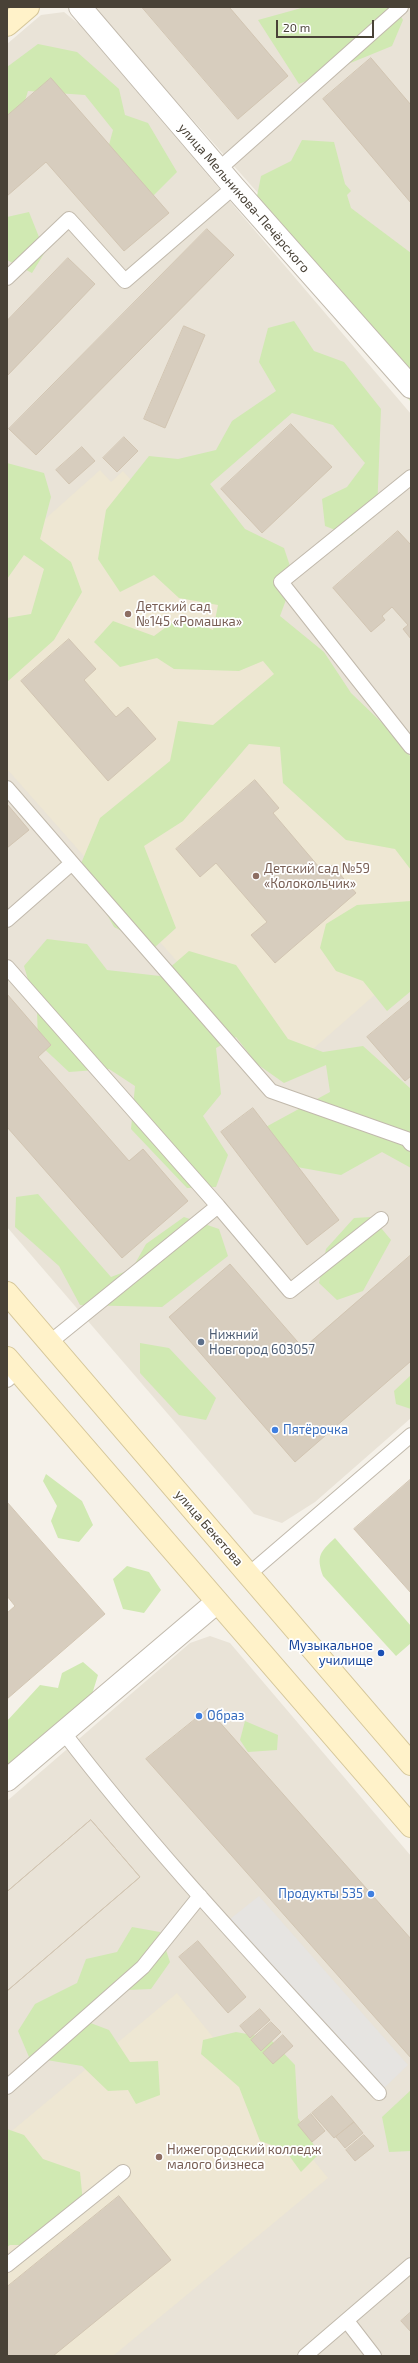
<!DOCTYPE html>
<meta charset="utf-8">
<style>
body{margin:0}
#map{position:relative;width:418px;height:2363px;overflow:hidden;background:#f5f1e9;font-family:"Exo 2",sans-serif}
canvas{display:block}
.frame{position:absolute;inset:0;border:8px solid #494237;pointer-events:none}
.scale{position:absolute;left:276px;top:20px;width:98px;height:18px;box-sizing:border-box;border:2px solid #494237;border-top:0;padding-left:5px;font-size:12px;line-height:14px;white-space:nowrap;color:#494237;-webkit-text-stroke:3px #fff;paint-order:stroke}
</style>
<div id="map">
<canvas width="418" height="2363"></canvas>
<div class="frame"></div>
<div class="scale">20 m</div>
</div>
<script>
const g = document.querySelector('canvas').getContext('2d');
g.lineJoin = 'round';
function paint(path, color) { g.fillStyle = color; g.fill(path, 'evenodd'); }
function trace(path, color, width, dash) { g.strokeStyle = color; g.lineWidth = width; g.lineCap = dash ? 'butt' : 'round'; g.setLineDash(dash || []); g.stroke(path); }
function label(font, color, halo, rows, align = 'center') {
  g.font = font + ' "Exo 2",sans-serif'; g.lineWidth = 3.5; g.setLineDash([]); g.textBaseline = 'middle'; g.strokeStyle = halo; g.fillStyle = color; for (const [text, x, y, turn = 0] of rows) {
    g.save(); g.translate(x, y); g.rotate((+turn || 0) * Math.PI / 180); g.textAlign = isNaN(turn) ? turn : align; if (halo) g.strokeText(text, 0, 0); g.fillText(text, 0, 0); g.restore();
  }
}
const residential = new Path2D(`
 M94,7H411V365L96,11Z
 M64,12L80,25L411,414V1418L315,1502L282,1523L254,1514L7,1227V44L41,15Z
 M210,1636L230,1643L411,1856V2356H7V1801L190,1643Z`);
const education = new Path2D(`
 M100,470L111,482L123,471L411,797V963L280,1078L7,769V553Z
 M177,1993L328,2178L113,2356H7V2135Z`);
const green = new Path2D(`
 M305,7H395L403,20L392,46L299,84L258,20Z
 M38,44L77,52L119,89L125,115L148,123L177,172L144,205L103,167L113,130L85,95L28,91L16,130L7,137V67Z
 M302,140L334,142L345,184L351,191L347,195L351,208L411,253V402L361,342L256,201L261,176L291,161Z
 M29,212L45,252L32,273L7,260V217Z
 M294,321L314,351L344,362L381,409L377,513L351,536L325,526L322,499L347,487L365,463L333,425L292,413L210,484L245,529L284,548L294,578L280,616L324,652L351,693L402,742L411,758V870L395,849L346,840L283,783L280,747L249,744L183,821L144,846L176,928L154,948L114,927L80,866L100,818L170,761L178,721L213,725L274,674L263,661L239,671L174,669L157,658L120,667L94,642L113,621L154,636L181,616L213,630L218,605L179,598L154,575L120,592L98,559L106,510L149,456L178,459L216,450L232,421L276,391L259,362L268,328Z
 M7,463L44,473L51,497L40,539L71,562L82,592L54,640L7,682V618L31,614L44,569L24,555L7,579Z
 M411,901V991L387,1011L363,981L336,971L320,948L326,924L357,905Z
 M47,939L87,944L107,970L160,976L189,951L236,965L288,1039L323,1052L363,1046L411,1089V1168L382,1152L341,1175L286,1165L262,1129L330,1092L326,1065L284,1083L257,1064L236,1037L216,1048L221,1094L203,1116L228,1155L216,1187L187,1188L131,1129L135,1086L109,1069L69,1072L38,1043L37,1010L24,966Z
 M38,1194L111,1277L132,1269L146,1244L184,1217L219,1229L228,1256L162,1307L80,1305L59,1266L15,1227L16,1197Z
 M372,1217L391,1240L363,1291L337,1300L319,1283L326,1249L354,1218Z
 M140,1343L169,1348L216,1398L206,1420L179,1415L140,1373Z
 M411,1375V1409L396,1404L394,1391Z
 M46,1474L82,1501L93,1525L79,1542L58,1538L51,1521L57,1506L43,1481Z
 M335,1538L411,1626V1643L396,1656L323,1576C316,1556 320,1552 335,1538Z
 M127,1566L149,1572L161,1590L144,1613L123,1609L113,1579Z
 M83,1662L98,1675L89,1704L66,1715L50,1751L7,1789V1721L40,1685L58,1688L62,1673Z
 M245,1721L278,1735L277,1750L248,1752L240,1740Z
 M132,1927L160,1932L170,1962L151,1989L104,1991L88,2022L109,2030L130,2062L158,2061L160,2095L136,2104L128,2090L108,2091L82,2066L29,2057L18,2031L35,2004L77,1983L86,1959L117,1952Z
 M236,2032L269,2038L295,2065L298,2118L319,2154L301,2172L285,2150L260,2141L239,2087L201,2054L203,2040Z
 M411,2090V2151L389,2152L382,2117Z
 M7,2129L24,2135L43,2159L80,2172L84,2213L41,2245H10L7,2247Z`);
const parking = new Path2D(`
 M259,1896L408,2065L379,2093L225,1923Z`);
const building = new Path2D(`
 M142,7H232L230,8L288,76L238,119Z
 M371,58L411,105V203L323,99Z
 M51,78L169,213L124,251L46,162L7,196V116Z
 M207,229L234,255L36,455L9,429Z
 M68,258L95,284L7,376V321Z
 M184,326L205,335L165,428L144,419Z
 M291,424L332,467L262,533L221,489Z
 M124,437L138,451L117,472L103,458Z
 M82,447L95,461L69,484L56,470Z
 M398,531L411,545V639L403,629L408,625L392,607L382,616L385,620L371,632L333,588Z
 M69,639L96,669L84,680L116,717L128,707L156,739L108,781L21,681Z
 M255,780L279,808L273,813L324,873L332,865L356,893L275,963L251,935L267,922L216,863L200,877L176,849Z
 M7,804L29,830L7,848Z
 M7,994L51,1045L38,1057L129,1161L143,1149L188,1201L122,1258L7,1127Z
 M411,1000V1076L405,1081L367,1037Z
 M253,1108L339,1220L307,1245L221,1132Z
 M411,1255V1361L295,1462L169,1317L230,1264L303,1348Z
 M411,1479V1593L354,1529Z
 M7,1502L105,1614L7,1699V1613L15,1606L7,1596Z
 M208,1709L411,1939V2058L146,1759Z
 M91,1820L140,1877L7,1991V1892Z
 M91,1820L140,1877L7,1991V1892Z
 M198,1941L246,1997L228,2013L179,1957Z
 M260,2009L270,2020L250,2038L240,2026Z
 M271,2022L281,2032L261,2051L251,2040Z
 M283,2035L293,2046L273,2064L263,2053Z
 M332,2096L354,2122L334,2138L312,2113Z
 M311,2114L325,2131L312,2142L298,2125Z
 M354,2122L363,2133L345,2148L336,2137Z
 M364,2135L374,2146L355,2161L346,2150Z
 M119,2196L171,2260L53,2356H7V2287Z
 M411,2312V2332L401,2321Z`);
const lane = new Path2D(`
 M219,169L401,7
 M7,278L69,219L125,281L234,187
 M411,477L281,582L411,747
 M7,788L72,863L7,920
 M72,863L271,1091L407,1139L411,1144
 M7,967L218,1206
 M49,1343L218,1206L290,1291L381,1219
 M7,1380L18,1370
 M249,1574L411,1435
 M64,1733C161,1860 272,1975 379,2093
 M7,2087L143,1967L200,1896
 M7,2265L123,2172
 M347,2321L374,2356
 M305,2356L411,2265`);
const street = new Path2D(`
 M80,7L234,187L411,387
 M7,1780L217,1602`);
const secondary = new Path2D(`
 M7,25L28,7
 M7,1293L411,1764
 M7,1358L411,1826`);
const markers = [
 [128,614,4,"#8d6e63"],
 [256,876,4,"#8d6e63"],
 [201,1342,4,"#5c6f8a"],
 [275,1430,4,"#3f7fe0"],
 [381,1653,4,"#1a4fb4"],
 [199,1716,4,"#3f7fe0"],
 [371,1894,4,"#3f7fe0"],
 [159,2157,4,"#8d6e63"]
];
const streetNames = [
 ["улица Мельникова-Печёрского",244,198,49],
 ["улица Бекетова",209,1528,49]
];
const educationNames = [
 ["Детский сад",136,607],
 ["№145 «Ромашка»",136,622],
 ["Детский сад №59",264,869],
 ["«Колокольчик»",264,884],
 ["Нижегородский колледж",167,2150],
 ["малого бизнеса",167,2165]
];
const serviceNames = [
 ["Нижний",209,1335],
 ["Новгород 603057",209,1350]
];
const shopNames = [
 ["Пятёрочка",283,1430],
 ["Образ",207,1716],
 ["Продукты 535",363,1894,"right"]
];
const transitNames = [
 ["Музыкальное",373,1646],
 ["училище",373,1661]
];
paint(residential, '#e9e3d7');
paint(education, '#eee7d3');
paint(green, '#d0e9b2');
paint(parking, '#e6e4e1');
paint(building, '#d7cdbe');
trace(building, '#d2c5b2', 1);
trace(lane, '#c1b9ac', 16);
trace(street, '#c1b9ac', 24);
trace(secondary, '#d5c699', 24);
trace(lane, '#fff', 14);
trace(street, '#fff', 22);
trace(secondary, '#fff2c9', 22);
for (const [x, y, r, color] of markers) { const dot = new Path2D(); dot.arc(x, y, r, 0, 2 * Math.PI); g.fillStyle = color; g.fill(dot); trace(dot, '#fff', 1.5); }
label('13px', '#494237', '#fff', streetNames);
label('13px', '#785e54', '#fff', educationNames, 'left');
label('13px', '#4e5e75', '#fff', serviceNames, 'left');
label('13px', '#366cbe', '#fff', shopNames, 'left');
label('13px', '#164399', '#fff', transitNames, 'right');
</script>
